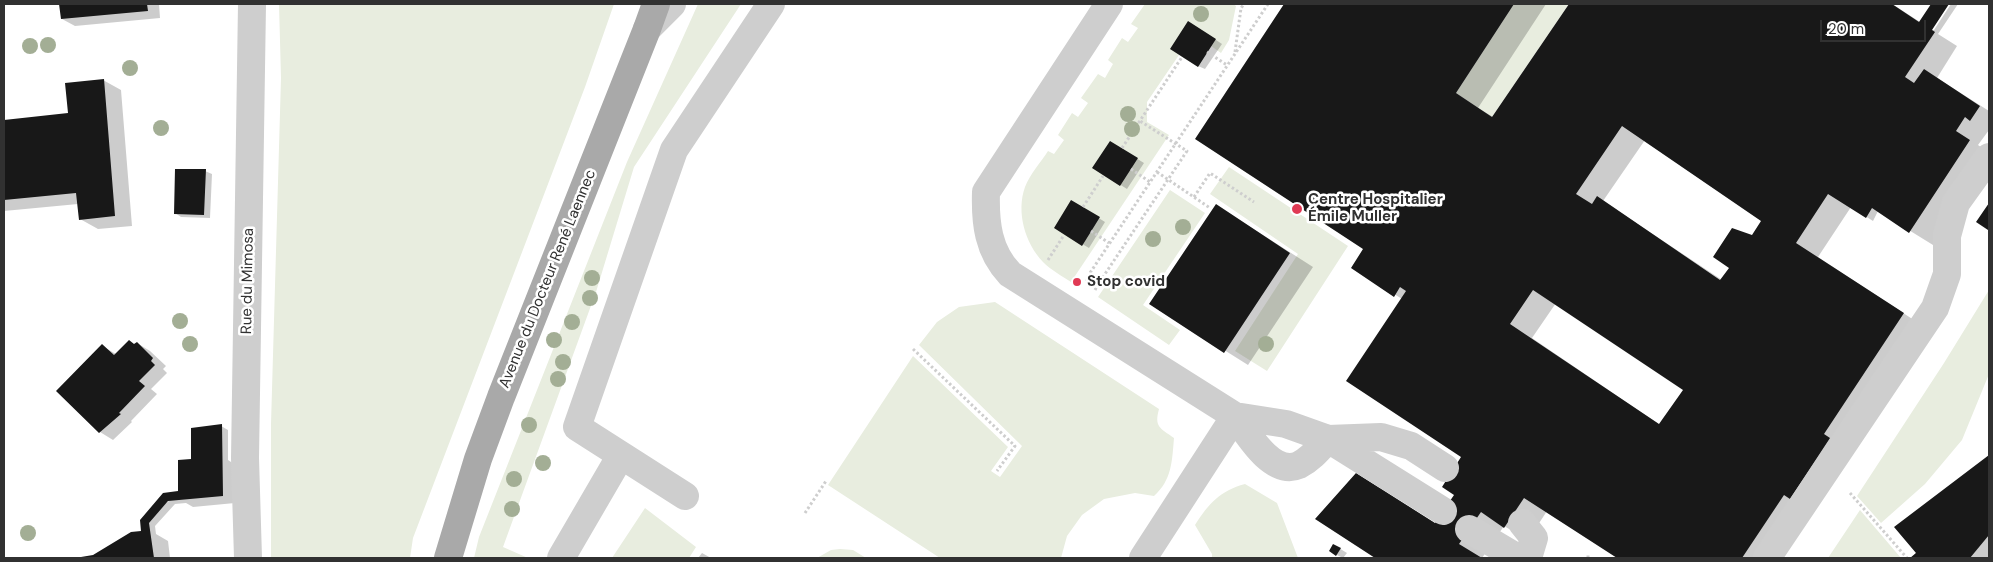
<!DOCTYPE html>
<meta charset="utf-8">
<style>
body{margin:0}
#map{position:relative;width:1993px;height:562px;overflow:hidden;background:#fff;font-family:"DM Sans",sans-serif}
canvas{display:block}
.frame{position:absolute;inset:0;border:5px solid #313131;pointer-events:none}
.scale{position:absolute;left:1820px;top:20px;width:106px;height:22px;box-sizing:border-box;border:2px solid #313131;border-top:0;padding-left:6px;font-size:15px;line-height:18px;white-space:nowrap;color:#313131;-webkit-text-stroke:4px #fff;paint-order:stroke}
</style>
<div id="map">
<canvas width="1993" height="562"></canvas>
<div class="frame"></div>
<div class="scale">20 m</div>
</div>
<script>
const g = document.querySelector('canvas').getContext('2d');
g.lineJoin = 'round';
function paint(path, color) { g.fillStyle = color; g.fill(path, 'evenodd'); }
function trace(path, color, width, dash) { g.strokeStyle = color; g.lineWidth = width; g.lineCap = dash ? 'butt' : 'round'; g.setLineDash(dash || []); g.stroke(path); }
function label(font, color, halo, rows, align = 'center') {
  g.font = font + ' "DM Sans",sans-serif'; g.lineWidth = 5; g.setLineDash([]); g.textBaseline = 'middle'; g.strokeStyle = halo; g.fillStyle = color; for (const [text, x, y, turn = 0] of rows) {
    g.save(); g.translate(x, y); g.rotate((+turn || 0) * Math.PI / 180); g.textAlign = isNaN(turn) ? turn : align; if (halo) g.strokeText(text, 0, 0); g.fillText(text, 0, 0); g.restore();
  }
}
const green = new Path2D(`
 M279,4H614L585,87L413,538L410,558H271V424L281,78Z
 M698,4H741L634,167L596,292L503,547L528,558H474L479,537L627,162Z
 M1145,4H1233L1236,6L1229,40L1221,53L1211,46L1198,67L1179,55L1147,102V122L1169,135L1071,282C1062,276 1051,270 1043,262C1025,243 1016,212 1025,187C1030,174 1041,162 1048,151L1054,154L1064,140L1058,135L1072,113L1078,117L1088,103L1081,98L1098,74L1105,78L1113,64L1108,60L1122,38L1128,42L1138,28L1131,24Z
 M1514,4H1569L1492,117L1456,93Z
 M1229,167L1348,246L1267,371L1235,351L1298,254L1210,194Z
 M1170,190L1205,213L1143,305L1180,330L1169,345L1098,297Z
 M1989,290V374L1962,440L1925,484L1881,523L1857,496L1944,363Z
 M995,302L1159,409C1154,427 1160,428 1174,438C1172,461 1172,480 1154,496L1135,493L1104,499L1082,515L1067,536L1061,558H940L828,485L913,356L1008,447L991,471L1000,477L1022,446L919,345L937,322L959,307Z
 M1245,484L1277,503L1298,558H1212V554L1195,525C1209,503 1220,491 1245,484Z
 M645,508L696,547L689,558H612Z
 M1860,510L1901,558H1828Z
 M840,549L853,550L866,558H817L831,550Z`);
const shadow = new Path2D(`
 M60,4H159L160,18L75,26L62,19Z
 M1286,4H1546L1478,108L1493,117L1570,4H1892L1920,22L1933,4H1948L1931,30H1934L1951,4H1958L1938,34L1957,46L1937,78L1989,111V130L1978,145L1989,153V159L1933,245L1878,211L1873,221L1851,207L1818,257L1926,328L1774,558H1619L1547,511L1528,540L1504,526L1482,558H1377L1317,519L1380,488L1436,524L1456,495L1463,456L1402,299L1352,267L1365,249L1197,139ZM1645,140L1763,220L1722,280L1603,201ZM1556,303L1684,390L1660,425L1532,338Z
 M1195,26L1222,44L1205,69L1198,66Z
 M103,80L121,90L132,226L98,229L80,219L78,204L4,211V121L70,114Z
 M1110,142L1144,163L1127,189L1094,168Z
 M205,171L212,174L210,218L181,217L175,213Z
 M1072,201L1105,222L1089,248L1055,228Z
 M1216,205L1313,267L1248,365L1151,304Z
 M137,343L150,351L166,366L163,369L167,373L151,389L157,394L131,421L132,422L113,440L100,432L58,391L102,346L116,354Z
 M221,426L228,430V460L234,464L235,503L193,507L186,503L175,504L155,526L156,534L168,541L170,558H76L93,556L142,532L141,521L180,493L195,460Z
 M1989,457V558H1912L1980,465Z
 M1334,545L1347,553L1343,558L1337,555Z
 M702,553L711,558H698Z`);
const building = new Path2D(`
 M59,4H147L148,11L61,19Z
 M1284,4H1514L1456,93L1492,117L1569,4H1892L1919,22L1931,4H1949L1932,30L1935,32L1905,77L1914,83L1924,69L1980,106L1970,121L1965,117L1956,131L1970,140L1909,233L1872,208L1866,218L1828,194L1796,243L1904,313L1824,434L1830,438L1790,499L1784,495L1742,558H1617L1524,498L1504,528L1481,512L1459,544L1482,558H1375L1315,519L1356,473L1435,523L1454,495L1442,487L1461,457L1346,381L1406,291L1400,287L1394,297L1351,268L1363,249L1195,139ZM1622,126L1761,221L1752,235L1732,228L1713,257L1729,268L1720,280L1597,196L1592,204L1576,194ZM1533,290L1683,390L1659,424L1510,324Z
 M1188,21L1216,39L1198,67L1170,49Z
 M104,79L115,216L79,220L76,193L4,200V120L68,113L65,83Z
 M1110,141L1138,158L1120,186L1092,168Z
 M175,169H206L204,215L174,214Z
 M1071,200L1100,217L1082,246L1054,228Z
 M1989,203V229L1988,230L1976,222Z
 M1216,204L1290,253L1224,353L1149,304Z
 M129,340L134,344L137,342L153,358L151,361L155,365L139,381L145,386L119,413L121,414L99,433L56,391L102,344L114,355Z
 M222,424L223,496L168,501L149,523L154,558H75L93,555L131,532L141,531L140,520L163,493L178,491V460L191,459V428Z
 M1989,455V535L1970,558H1910L1916,553L1894,527Z
 M1333,544L1341,548L1336,556L1329,551Z`);
const path = new Path2D(`
 M1207,52L1227,65
 M1235,52L1241,8L1244,4
 M1122,148L1182,57
 M1131,169L1150,182
 M1157,172L1210,208
 M1194,197L1210,173L1254,202
 M1083,207L1103,176
 M1091,231L1109,243
 M1048,260L1064,235
 M1097,286L1187,151L1140,121
 M1095,290L1097,286L1086,279L1268,4
 M913,349L1015,446L997,471
 M1850,493L1907,558
 M805,513L826,481
 M1588,558V555`);
const minor = new Path2D(`
 M1109,4L986,192C985,223 988,251 1010,274L1235,416L1286,424L1328,439L1443,511
 M647,29L672,4
 M685,496L577,427L674,150L771,4
 M1522,523L1534,538L1528,558
 M1469,529L1518,558
 M248,558L245,458L252,4
 M561,558L621,455
 M1143,558L1235,416C1247,433 1272,477 1299,465C1311,459 1319,449 1328,439L1381,437L1411,446L1445,468
 M1767,558L1935,308L1947,274V236L1956,203L1989,157`);
const major = new Path2D(`
 M448,558L478,459L501,397L647,29L656,4`);
const trees = [
 [1201,14],
 [48,45],
 [30,46],
 [130,68],
 [1128,114],
 [161,128],
 [1132,129],
 [1183,227],
 [1153,239],
 [592,278],
 [590,298],
 [180,321],
 [572,322],
 [554,340],
 [190,344],
 [1266,344],
 [563,362],
 [558,379],
 [529,425],
 [543,463],
 [514,479],
 [512,509],
 [28,533]
];
const markers = [
 [1297,209,6,"#e03a54"],
 [1077,282,5,"#e03a54"]
];
const poiNames = [
 ["Centre Hospitalier",1308,200],
 ["Émile Muller",1308,217],
 ["Stop covid",1087,282]
];
const streetNames = [
 ["Avenue du Docteur René Laennec",548,279,-68],
 ["Rue du Mimosa",248,281,-89]
];
paint(green, '#e8eddf');
paint(shadow, '#0003');
paint(building, '#181818');
trace(path, '#cecece', 3, [2.5, 2.5]);
trace(minor, '#cecece', 28);
trace(major, '#a9a9a9', 28);
g.fillStyle = '#a3ae95';
for (const [x, y] of trees) { g.beginPath(); g.arc(x, y, 8, 0, 2 * Math.PI); g.fill(); }
for (const [x, y, r, color] of markers) { const dot = new Path2D(); dot.arc(x, y, r, 0, 2 * Math.PI); g.fillStyle = color; g.fill(dot); trace(dot, '#fff', 2); }
label('bold 15px', '#313131', '#fff', poiNames, 'left');
label('15px', '#313131', '#fff', streetNames);
</script>
